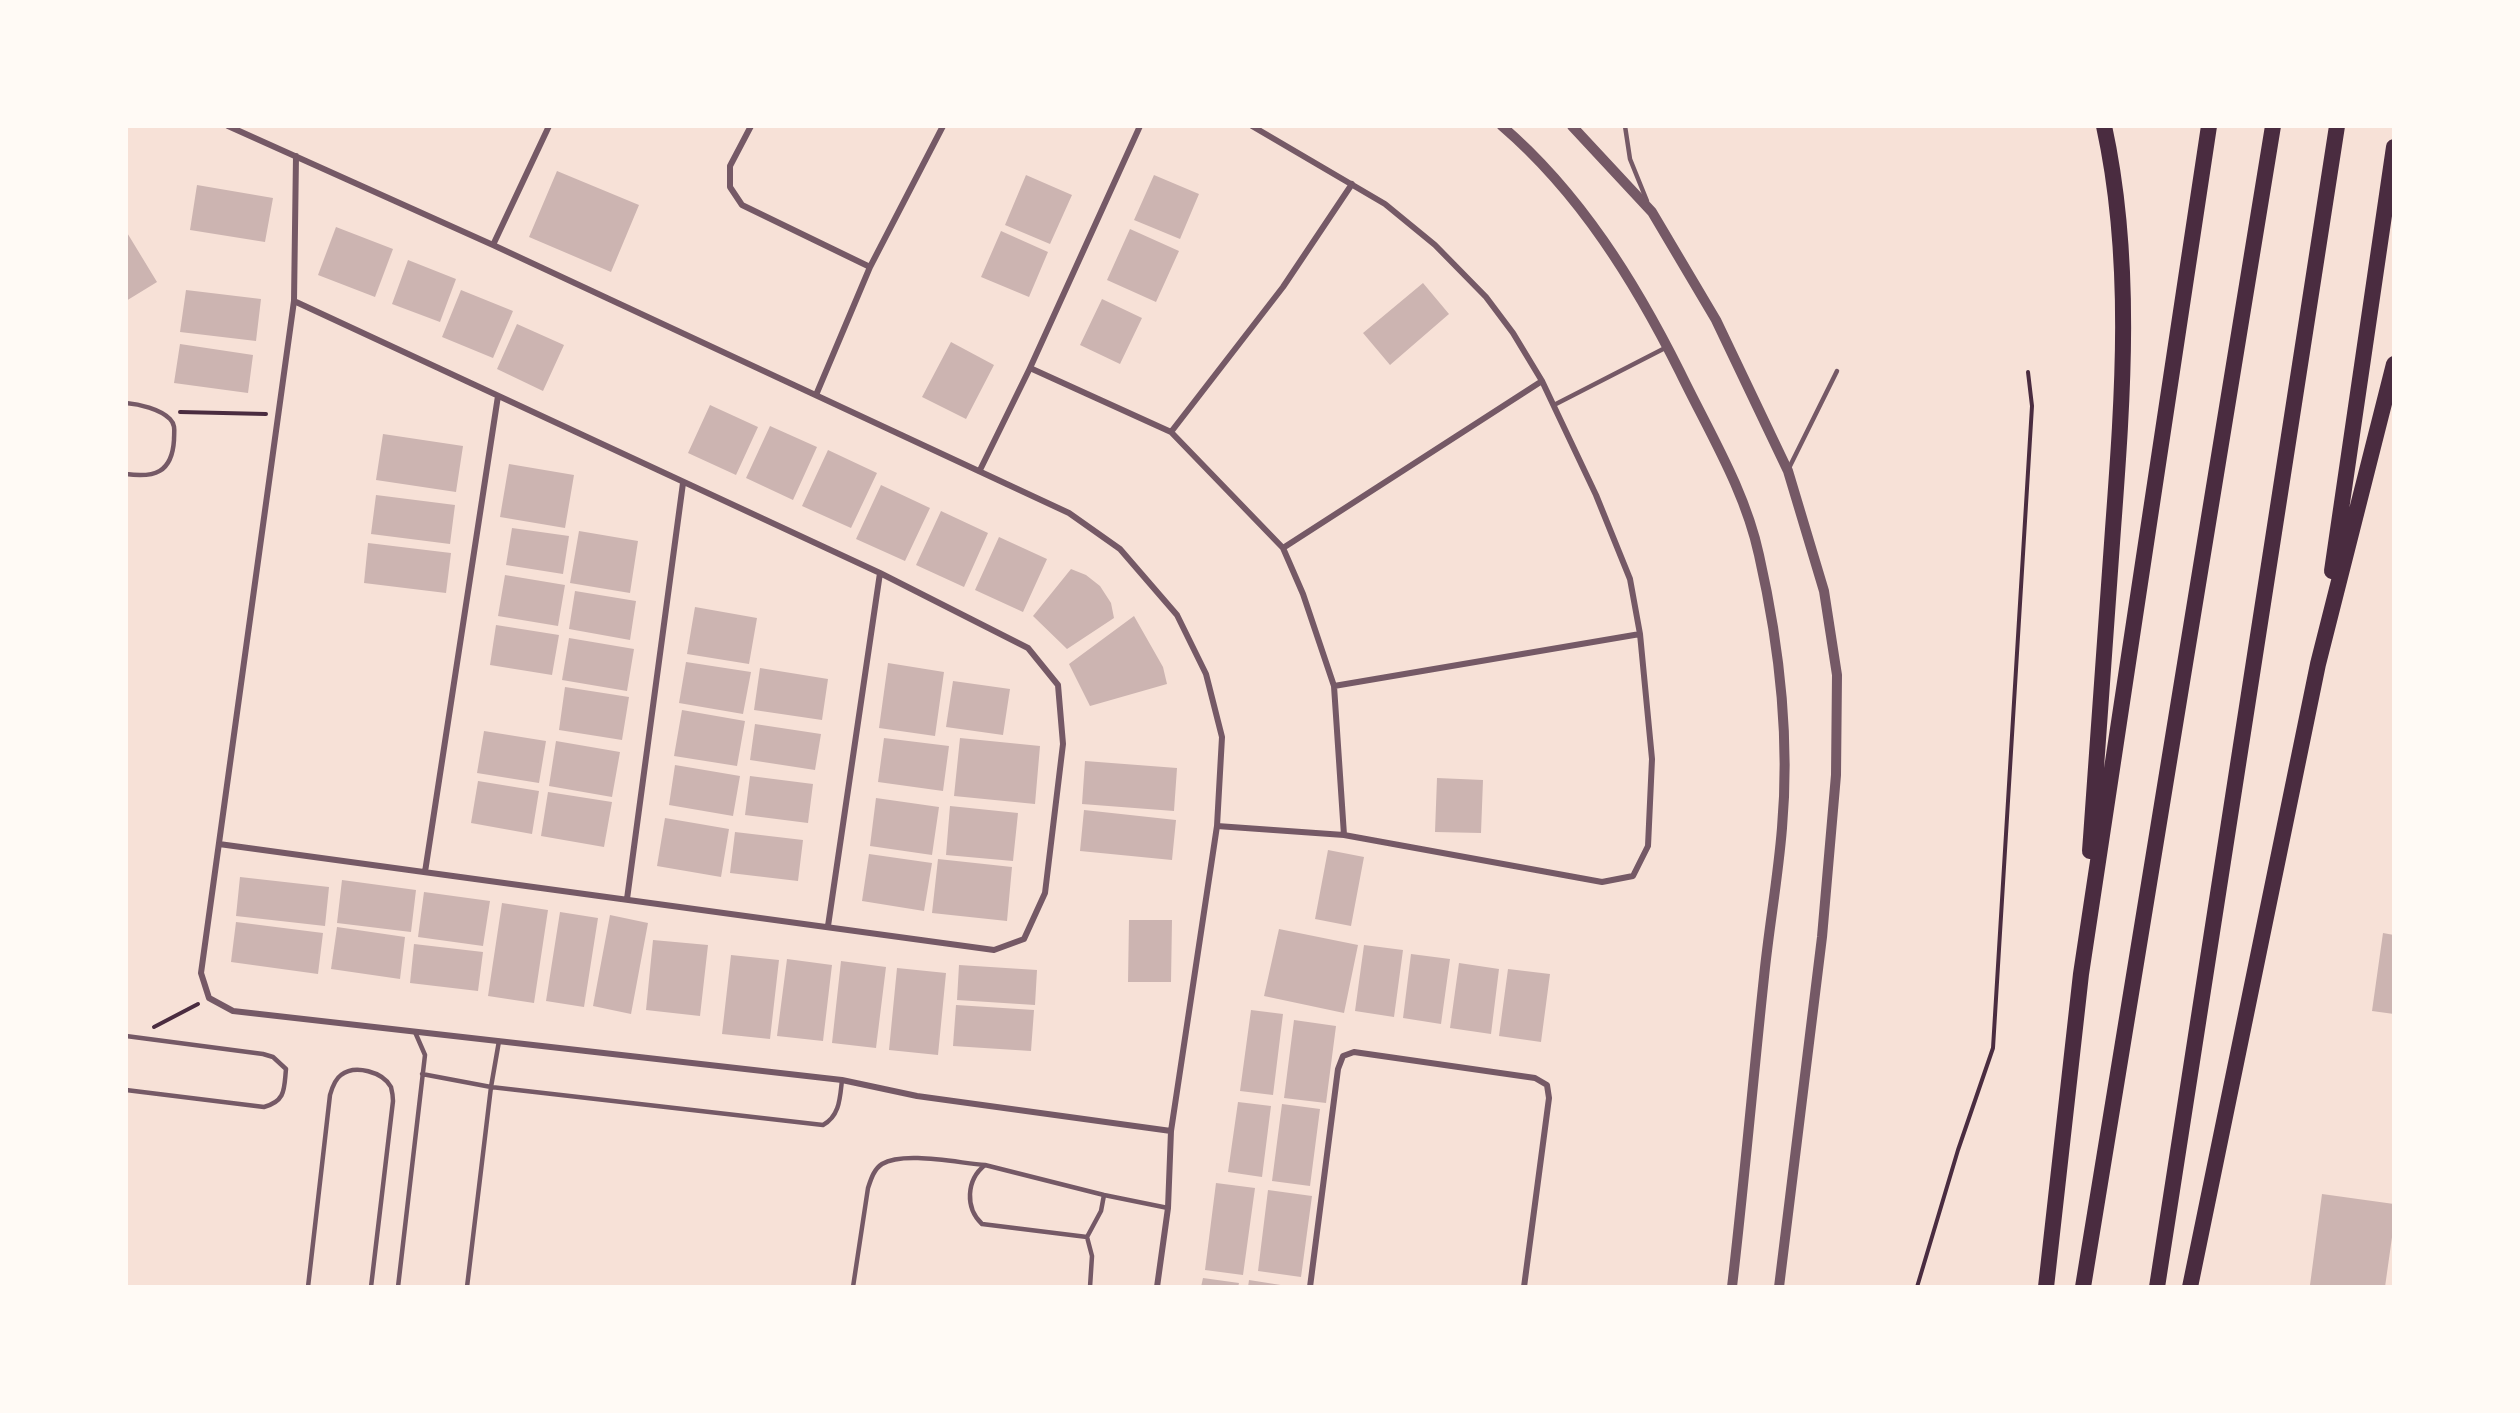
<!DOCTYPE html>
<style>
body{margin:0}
#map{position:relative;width:2520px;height:1413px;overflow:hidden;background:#f7e1d7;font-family:Figtree,sans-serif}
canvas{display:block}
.frame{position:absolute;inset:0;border:128px solid #fffaf5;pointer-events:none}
</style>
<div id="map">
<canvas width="2520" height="1413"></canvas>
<div class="frame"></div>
</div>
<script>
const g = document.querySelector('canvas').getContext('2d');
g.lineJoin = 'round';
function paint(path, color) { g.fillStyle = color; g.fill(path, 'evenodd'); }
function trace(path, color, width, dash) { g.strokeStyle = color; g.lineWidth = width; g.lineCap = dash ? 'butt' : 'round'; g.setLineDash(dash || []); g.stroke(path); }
const building = new Path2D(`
 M557,171L639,205L611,272L529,237Z
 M1026,175L1072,195L1050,244L1005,225Z
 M1154,175L1199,194L1180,239L1134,220Z
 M197,185L273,198L265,242L190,230Z
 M336,227L393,249L375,297L318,275Z
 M1130,229L1179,251L1156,302L1107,280Z
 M126,231L157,282L126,301Z
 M1001,231L1048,252L1029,297L981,277Z
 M408,260L456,279L440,322L392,304Z
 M1423,283L1449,314L1390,365L1363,333Z
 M186,290L261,299L256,341L180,332Z
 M461,290L513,311L493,358L442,337Z
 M1102,299L1142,318L1120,364L1080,345Z
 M517,324L564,345L543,391L497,369Z
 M951,342L994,365L966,419L922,397Z
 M180,344L253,355L248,393L174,383Z
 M710,405L758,427L736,475L688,453Z
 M770,426L817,447L793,500L746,478Z
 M383,434L463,446L456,492L376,480Z
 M828,450L877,473L851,528L802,506Z
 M509,464L574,475L565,528L500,517Z
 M881,485L930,508L905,561L856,539Z
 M376,495L455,505L450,544L371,534Z
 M941,511L988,533L964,587L916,565Z
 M512,528L569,536L563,574L506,565Z
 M579,531L638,541L630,593L570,583Z
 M999,537L1047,559L1023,612L975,590Z
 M368,543L451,553L446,593L364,583Z
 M1071,569L1086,575L1100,586L1111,603L1114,618L1067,649L1033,616Z
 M505,575L565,585L558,626L498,616Z
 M575,591L636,601L630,640L569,629Z
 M695,607L757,618L749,664L687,654Z
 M1134,616L1163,667L1167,684L1090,706L1069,664Z
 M496,625L559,635L552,675L490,665Z
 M569,638L634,649L627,691L562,680Z
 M686,662L751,672L743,714L679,703Z
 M888,663L944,672L935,736L879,728Z
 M760,668L828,679L822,720L754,710Z
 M953,681L1010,689L1003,735L946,727Z
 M565,687L629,697L622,740L559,730Z
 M682,710L745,721L737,766L674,756Z
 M755,724L821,734L815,770L750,760Z
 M484,731L546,741L539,783L477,773Z
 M884,738L949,746L943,791L878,782Z
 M960,738L1040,746L1035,804L954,796Z
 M556,741L620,752L612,797L549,786Z
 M1085,761L1177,768L1174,811L1082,804Z
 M675,765L740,776L733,816L669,805Z
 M750,776L813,784L808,823L745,815Z
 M1437,778L1483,780L1481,833L1435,832Z
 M478,781L539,791L532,834L471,823Z
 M548,792L612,802L604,847L541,836Z
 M876,798L939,807L932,855L870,846Z
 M950,806L1018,813L1013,861L946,855Z
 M1084,810L1176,820L1172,860L1080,851Z
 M665,818L729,829L721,877L657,866Z
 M735,832L803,840L798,881L730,873Z
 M1328,850L1364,857L1351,926L1315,919Z
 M869,854L932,863L924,911L862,901Z
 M938,859L1012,867L1007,921L932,913Z
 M240,877L329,887L325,926L236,916Z
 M342,880L416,890L411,932L337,923Z
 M424,892L490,901L483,946L418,937Z
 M502,903L548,910L534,1003L488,996Z
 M560,912L598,918L584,1007L546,1001Z
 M610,915L648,923L631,1014L593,1006Z
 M1129,920H1172L1171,982H1128Z
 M236,922L323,933L318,974L231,962Z
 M337,927L405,937L400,979L331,969Z
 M1279,929L1358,945L1344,1013L1264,996Z
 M2383,933L2394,935V1014L2372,1011Z
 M653,940L708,945L700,1016L646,1010Z
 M414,944L483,952L478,991L410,983Z
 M1364,945L1403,950L1394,1017L1355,1011Z
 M1411,954L1450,959L1441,1024L1403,1018Z
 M731,955L779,960L770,1039L722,1034Z
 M787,959L832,965L823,1041L777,1036Z
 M841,961L886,967L876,1048L832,1043Z
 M1459,963L1499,969L1491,1034L1450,1028Z
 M959,965L1037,970L1035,1005L957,1000Z
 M897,968L946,973L938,1055L889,1050Z
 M1508,969L1550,974L1541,1042L1499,1036Z
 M956,1005L1034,1010L1031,1051L953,1046Z
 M1251,1010L1283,1014L1273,1095L1240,1091Z
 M1294,1020L1336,1026L1326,1103L1284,1098Z
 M1238,1102L1271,1106L1262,1177L1228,1172Z
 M1282,1104L1320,1109L1310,1186L1272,1181Z
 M1216,1183L1255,1188L1243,1275L1205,1270Z
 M1268,1190L1312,1196L1301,1277L1258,1271Z
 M2322,1194L2394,1204V1223L2385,1287H2306V1285H2310Z
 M1203,1278L1239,1283L1238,1287H1201Z
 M1249,1280L1287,1286V1287H1248Z`);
const path = new Path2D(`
 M180,412L266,414
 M154,1027L198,1004
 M1917,1287L1958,1150L1993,1048L2032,406L2028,372`);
const service = new Path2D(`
 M1625,126L1630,159L1647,201
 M126,403C139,404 160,409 170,419C176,425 174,432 174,440C172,473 154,478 126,474
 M1554,405L1667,347
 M1789,468L1837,371
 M126,1036L263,1054L273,1057L286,1069C284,1089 286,1101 264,1107L126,1090
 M422,1074L491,1087L823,1125C840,1116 840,1097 842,1080
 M1087,1237L982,1224C965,1208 966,1180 985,1165L1104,1195L1168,1208
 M308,1287L330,1095C332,1088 335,1079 341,1075C355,1064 383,1072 391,1087C392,1091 393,1097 393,1101L371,1287
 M398,1287L425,1055L415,1032
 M467,1287L491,1087L499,1041
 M853,1287L868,1188C871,1179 874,1169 882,1164C904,1151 958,1163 985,1165
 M1090,1287L1092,1256L1087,1237L1101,1211L1104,1195`);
const minor = new Path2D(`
 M228,126L493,245L1069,513L1120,549L1177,615L1206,674L1222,737L1217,826L1171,1131L1168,1208L1157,1287
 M751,126L730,166V187L742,205L870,267
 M296,156L294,301L201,973L209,998L233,1011L842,1080L917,1096L1171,1131
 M493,245L549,126
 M1030,368L1171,432L1283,548L1303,594L1334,686L1344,835
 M816,395L870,267L943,126
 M1171,432L1283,287L1352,184
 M980,470L1030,368L1140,126
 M1283,548L1542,381
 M1334,686L1640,634
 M1217,826L1344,835L1602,882L1633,876L1648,846L1652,759L1640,634L1630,579L1596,495L1542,381L1513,333L1486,297L1435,245L1385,204L1252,126
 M219,844L994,950L1024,939L1045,893L1063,744L1058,685L1028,648L880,573L294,301
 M425,872L498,396
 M627,899L683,483
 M828,926L880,573
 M1310,1287L1338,1069L1343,1056L1354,1052L1535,1078L1547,1085L1549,1098L1524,1287`);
const tertiary = new Path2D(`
 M1502,126C1580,193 1635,282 1680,372C1709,432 1745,490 1759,555C1779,643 1790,737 1782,828C1778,878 1769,927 1764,977C1753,1080 1744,1184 1732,1287
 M1572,126L1652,212L1716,320L1788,471L1824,591L1837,675L1836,775L1822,937L1779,1287`);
const motorway = new Path2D(`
 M2332,571L2394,147
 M2090,851C2098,744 2105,637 2113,529C2123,395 2133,259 2104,126
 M2046,1287L2081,974L2209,126
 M2083,1287L2273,126
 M2157,1287L2337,126
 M2190,1287L2318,664L2394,364`);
paint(building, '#ccb4b1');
trace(path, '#4a2c40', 4);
trace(service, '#755966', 4.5);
trace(minor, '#755966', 6);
trace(tertiary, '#755966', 10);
trace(motorway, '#4a2c40', 16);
</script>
